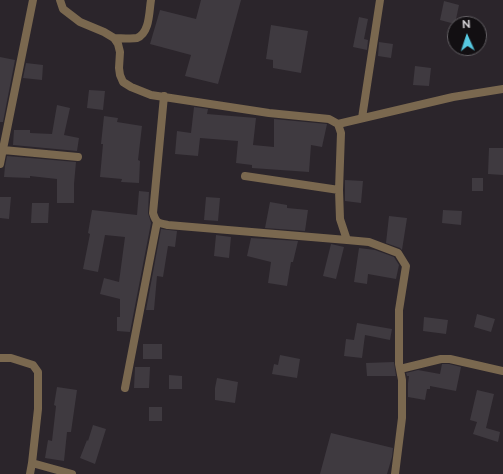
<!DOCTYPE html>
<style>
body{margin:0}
#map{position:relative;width:503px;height:474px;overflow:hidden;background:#2b252b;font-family:Raleway,sans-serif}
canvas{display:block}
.north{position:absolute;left:447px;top:16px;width:40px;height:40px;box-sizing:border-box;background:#120f12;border:1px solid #625f63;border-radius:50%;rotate:357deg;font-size:11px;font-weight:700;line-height:16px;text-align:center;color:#dbd8dc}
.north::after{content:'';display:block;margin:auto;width:14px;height:18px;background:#56c9e1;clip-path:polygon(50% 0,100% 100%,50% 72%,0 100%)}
</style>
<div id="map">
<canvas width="503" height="474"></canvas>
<div class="north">N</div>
</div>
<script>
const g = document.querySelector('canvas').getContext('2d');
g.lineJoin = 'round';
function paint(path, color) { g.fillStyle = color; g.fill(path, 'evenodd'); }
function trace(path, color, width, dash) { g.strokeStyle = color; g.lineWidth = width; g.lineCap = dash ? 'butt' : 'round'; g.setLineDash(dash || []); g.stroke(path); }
const building = new Path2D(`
 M201,0H241L218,84L185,76L191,55L150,44L160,10L196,19Z
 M444,1L459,5L455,24L440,20Z
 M359,17L368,19L364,39L368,40L367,50L353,47Z
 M271,25L308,31L301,73L273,68V60L266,59Z
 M379,42L393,44L391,58L378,56Z
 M0,57L15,60L3,122H0Z
 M26,63L43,65L42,80L23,78Z
 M415,66L431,68L429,86L413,85Z
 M89,90L105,91L103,110L87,108Z
 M57,105L70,108L64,135L79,138L77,151L13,145L14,130H30V133L52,134Z
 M194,107L208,109L207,114L256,118L253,145L274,147V119L327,124L322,147L311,145L309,172L252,168V165L236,163L238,141L200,138L198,156L175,154L177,131L191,133Z
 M104,116L118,118L117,122L142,126L138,160L140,161L139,183L121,182L122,179L100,177L103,144H101Z
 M489,148H503V175L488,174Z
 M7,156L76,162L74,184V203H57V179L30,176V178L4,177L5,166Z
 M472,178H483V191H472Z
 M345,180L363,181L361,203L345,201Z
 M139,191L149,192L148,213L151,223L130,332L117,331V317H120V299L100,294L104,278L119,282L125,237L105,235L98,272L83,269L90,234L88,233L92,210L137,215Z
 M0,197H11L9,219L0,218Z
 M206,197L220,198L218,221L204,220Z
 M270,202L287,205V208L308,210L305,231L265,228Z
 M32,203H49L48,223H31Z
 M443,210L462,211L461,225L442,223Z
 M389,216L407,218L402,250L400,248L386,243Z
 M161,229L177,231L175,247L168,246L163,277L157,276L154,310H146Z
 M216,235L231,237L229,258L214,256Z
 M251,238L298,241L293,262H291L287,286L268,283L271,262L247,256Z
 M331,244L344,247L336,279L323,276Z
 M359,248L375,250L394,257L399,265L396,279L368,274L367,284L354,282Z
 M477,314L495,319L491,332L474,327Z
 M424,317L448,320L446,334L423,331Z
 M357,323L392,329L390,340L365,335L362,358L344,356L346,339L354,340Z
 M143,344H162V359H143Z
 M280,355L300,359L297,378L272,374L274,364L278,365Z
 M394,362L396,376H367L366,363Z
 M442,364H449L461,367L456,391L430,386V389H427L425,400L408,397V383L409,376H407L406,373L418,370L440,374Z
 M135,367H150L149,388H134Z
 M169,375L182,376V389H169Z
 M217,378L238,382L235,403L215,400V388Z
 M57,387L77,390L71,432H67L64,461L45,458L48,440L52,441L56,406L54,405Z
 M477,390L494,394L486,428L500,432L498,442L473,434L477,422L470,420Z
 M149,407H162V421H149Z
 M93,425L106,429L95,464L80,458L87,440L88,441Z
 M331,433L393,448L392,457L387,474H320Z`);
const street = new Path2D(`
 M60,0L63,9L80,22L104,32L114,38L118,44L120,52L119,68L120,75L123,82L131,87L151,95L269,113L329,119L338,124L341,133L339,190L340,219L347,240L369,242L398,253L406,266L399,310V364L402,380V418L395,474
 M114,38C120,38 132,39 137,38C150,33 149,11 151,0
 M164,96L153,213C156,223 158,223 168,225L347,240
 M362,118L380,0
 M338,124L453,97L503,89
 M3,150L78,157
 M0,164L33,0
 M245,176L339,190
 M0,358H11L33,365L38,372V409L32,463L72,474
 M400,369L441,359H450L503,371
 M125,388L157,222
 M30,474L32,463`);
paint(building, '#3f3a40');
trace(street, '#7a684f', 8);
</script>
